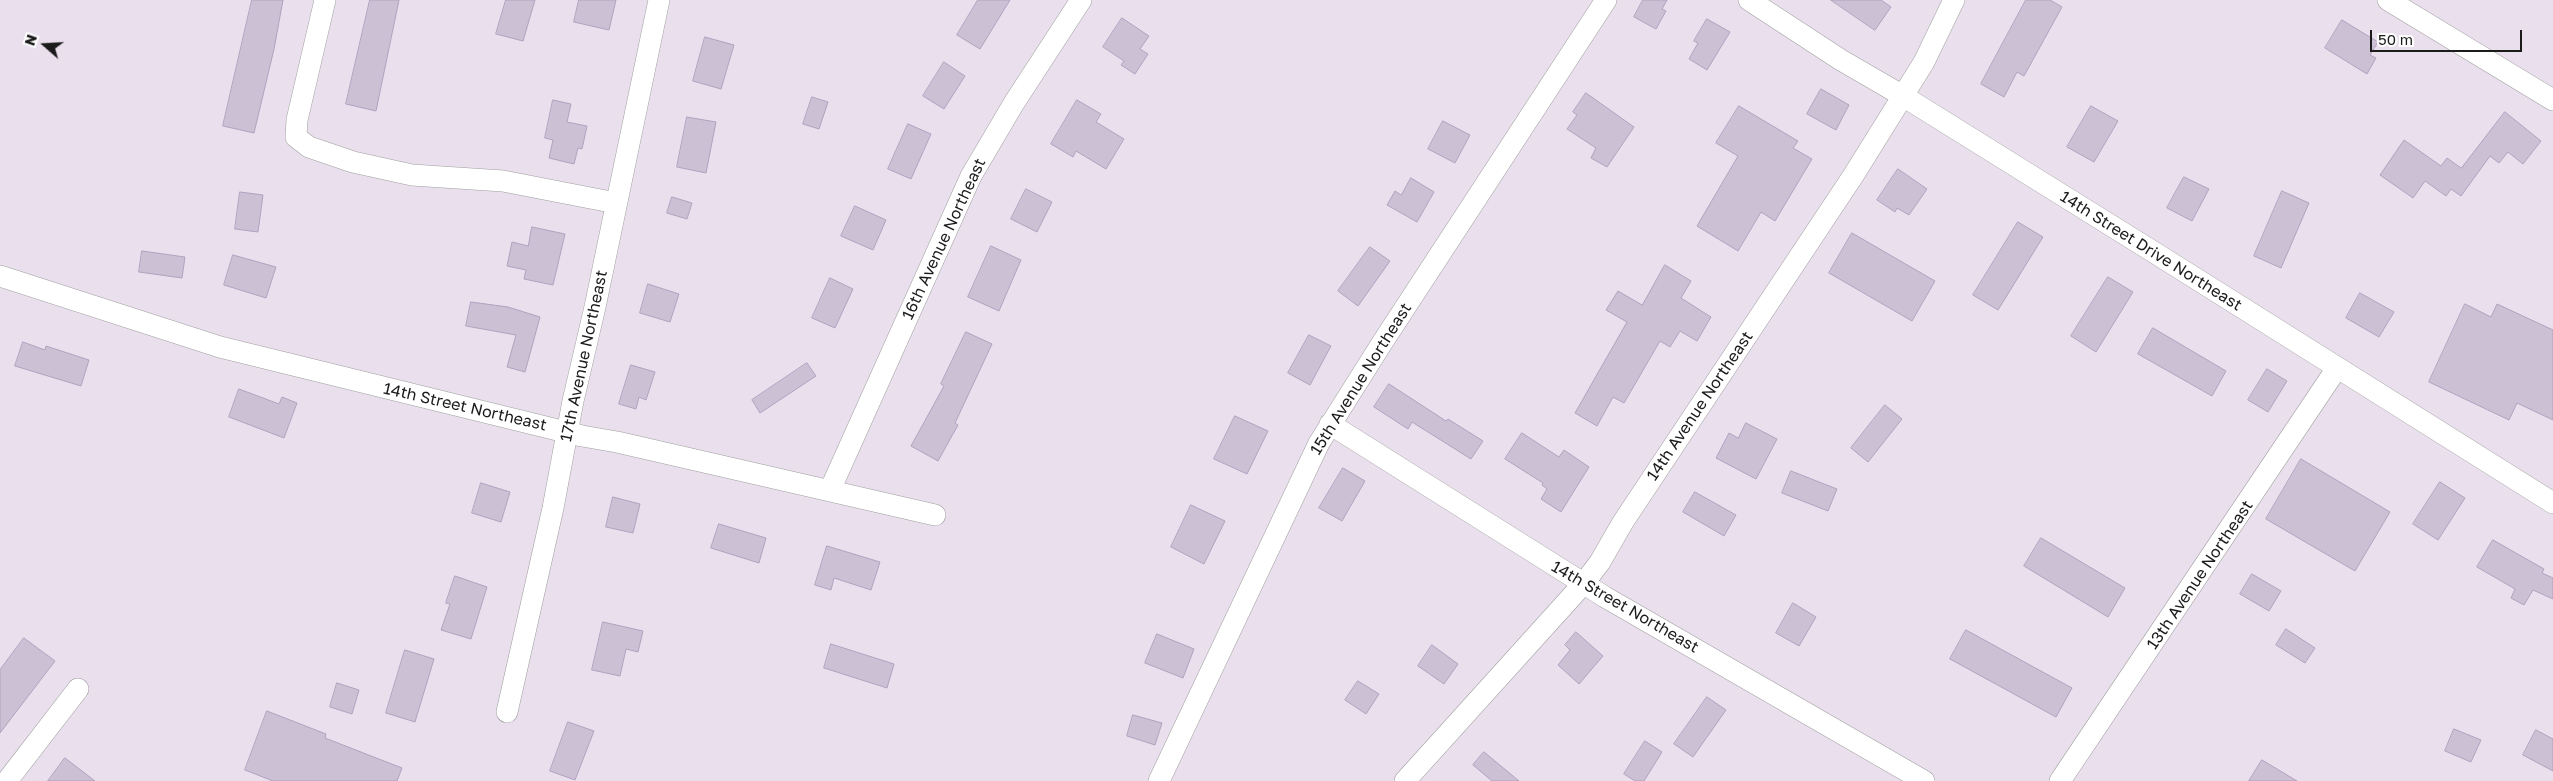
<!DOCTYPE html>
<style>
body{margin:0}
#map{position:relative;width:2553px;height:781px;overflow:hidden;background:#eadfed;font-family:"Golos Text",sans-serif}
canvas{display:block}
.north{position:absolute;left:20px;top:20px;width:50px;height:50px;-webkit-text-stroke:4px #fff;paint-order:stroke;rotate:289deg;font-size:14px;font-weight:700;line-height:20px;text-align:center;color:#1b1b1b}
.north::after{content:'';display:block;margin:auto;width:18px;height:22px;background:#1b1b1b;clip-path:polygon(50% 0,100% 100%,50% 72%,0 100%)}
.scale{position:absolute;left:2370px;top:30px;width:152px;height:22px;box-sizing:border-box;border:2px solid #1b1b1b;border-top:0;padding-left:6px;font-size:15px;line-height:18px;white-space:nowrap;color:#1b1b1b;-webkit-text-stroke:4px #fff;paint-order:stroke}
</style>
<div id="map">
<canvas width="2553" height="781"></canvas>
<div class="north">N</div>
<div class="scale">50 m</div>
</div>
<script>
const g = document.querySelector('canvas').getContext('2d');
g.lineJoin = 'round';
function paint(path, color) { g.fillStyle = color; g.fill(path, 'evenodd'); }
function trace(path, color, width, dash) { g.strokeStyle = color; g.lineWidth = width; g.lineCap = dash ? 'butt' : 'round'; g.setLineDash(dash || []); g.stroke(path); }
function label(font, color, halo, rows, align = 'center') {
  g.font = font + ' "Golos Text",sans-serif'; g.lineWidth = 5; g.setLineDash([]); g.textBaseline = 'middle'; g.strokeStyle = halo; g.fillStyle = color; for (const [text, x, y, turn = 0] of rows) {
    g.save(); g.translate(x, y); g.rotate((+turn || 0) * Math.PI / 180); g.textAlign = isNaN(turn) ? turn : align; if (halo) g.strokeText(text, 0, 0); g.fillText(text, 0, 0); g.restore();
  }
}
const building = new Path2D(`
 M252,0H283L274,49L254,133L223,126Z
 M370,0H399L376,111L346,104Z
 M506,0H535L523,41L496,34Z
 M579,0H616L609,30L574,22Z
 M978,0H1010L980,49L957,35Z
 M1643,0H1667L1662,9L1666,11L1656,29L1634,17Z
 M1831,0H1881L1891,7L1875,30Z
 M2026,0H2050L2062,7L2024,76L2017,72L2004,97L1981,84Z
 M1122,18L1149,36L1140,49L1148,54L1135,74L1121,65L1124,61L1103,47Z
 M1707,19L1730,32L1707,70L1689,59L1698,43L1694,41Z
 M2342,20L2378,42L2370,55L2376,58L2367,74L2325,48Z
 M705,37L734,45L721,89L693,81Z
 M944,62L965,76L944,109L923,96Z
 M1821,89L1849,105L1836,130L1807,114Z
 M1586,93L1634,127L1607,167L1591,158L1596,148L1567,129L1577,115L1573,112Z
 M812,97L828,102L819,129L803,124Z
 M553,100L571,104L567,122L587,126L582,149L578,148L574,164L549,158L553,140L545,138Z
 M1077,100L1101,114L1096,122L1124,139L1106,169L1076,151L1073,157L1051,144Z
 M1739,106L1798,141L1793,148L1812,159L1775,221L1761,212L1738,251L1697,226L1738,156L1716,143Z
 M2091,106L2118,121L2094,162L2067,147Z
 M2505,112L2541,141L2523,164L2508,152L2499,163L2490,156L2461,196L2451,189L2446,196L2425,181L2413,198L2380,175L2404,140L2441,166L2447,158L2461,168Z
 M687,117L716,122L706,173L677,167Z
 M1443,121L1470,135L1455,163L1428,149Z
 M908,124L931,134L911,179L888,169Z
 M1898,169L1927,189L1909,215L1897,208L1895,212L1877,200Z
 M2184,177L2209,189L2192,221L2167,208Z
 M1411,178L1434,192L1417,222L1387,205L1395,191L1401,195Z
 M1026,189L1052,202L1037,232L1011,219Z
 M2282,191L2309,203L2281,268L2254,256Z
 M240,192L263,195L258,232L235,229Z
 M672,197L692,203L687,219L667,213Z
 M855,206L886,220L873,250L841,236Z
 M2018,222L2043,237L1998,310L1973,295Z
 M532,227L565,234L553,285L524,279L526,270L507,266L512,242L528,246Z
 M1852,233L1935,281L1912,321L1829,273Z
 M991,246L1021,260L999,311L968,297Z
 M1370,247L1390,261L1358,306L1338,291Z
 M142,251L185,257L182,278L139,272Z
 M233,255L276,267L266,298L224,285Z
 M1665,265L1691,281L1681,298L1711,317L1697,341L1680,331L1670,347L1660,341L1624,403L1613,397L1597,426L1575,413L1627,322L1606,310L1618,291L1642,305Z
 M2108,277L2133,292L2096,352L2071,336Z
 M830,278L853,289L835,328L812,318Z
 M648,284L679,294L670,322L640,313Z
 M2360,293L2394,312L2379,337L2346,318Z
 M471,302L508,307L540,317L525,372L507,367L516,335L466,326Z
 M2465,304L2491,317L2497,304L2553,330V420L2517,403L2509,420L2429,382Z
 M2153,328L2226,371L2212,396L2138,354Z
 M966,332L992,344L955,423L958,425L938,461L911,446L944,386L941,384Z
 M1309,335L1331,346L1310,385L1288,373Z
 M23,342L45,350L46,346L89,360L81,386L15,366Z
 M807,363L816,376L760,413L752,400Z
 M631,365L655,372L646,400L639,397L636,409L619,404Z
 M2267,369L2287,381L2268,412L2248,400Z
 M1389,384L1446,421L1448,419L1483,441L1471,459L1412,422L1408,429L1374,407Z
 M239,389L279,404L282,397L297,403L284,438L229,417Z
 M1885,405L1902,419L1868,462L1851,448Z
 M1235,416L1268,431L1247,474L1214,459Z
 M1746,423L1777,439L1756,479L1716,458L1729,433L1738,438Z
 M1522,433L1559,457L1564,450L1589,467L1561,512L1541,499L1547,489L1542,485L1543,483L1505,459Z
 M2301,459L2390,512L2355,571L2266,519Z
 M1343,468L1365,481L1342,521L1319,508Z
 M1791,471L1837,489L1828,511L1782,493Z
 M2440,482L2465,498L2438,540L2413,524Z
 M481,483L510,492L501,522L472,513Z
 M1695,492L1736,515L1724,536L1683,512Z
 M613,497L640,504L633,533L606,527Z
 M1191,505L1225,521L1204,564L1171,547Z
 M719,524L766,538L759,563L711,548Z
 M2041,538L2125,588L2108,617L2024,566Z
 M2493,540L2544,569L2542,573L2553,578V599L2533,590L2524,605L2511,598L2515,589L2477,567Z
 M827,546L880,562L871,590L834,578L831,590L815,585Z
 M2252,574L2281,591L2269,611L2240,594Z
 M455,576L487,587L471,639L441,630L450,604L446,603Z
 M1793,603L1816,617L1799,646L1776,633Z
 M603,622L643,631L638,652L626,649L620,676L592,670Z
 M2286,629L2315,648L2305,663L2276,645Z
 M1966,630L2072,688L2056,717L1950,659Z
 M1576,632L1603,656L1579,684L1558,665L1570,650L1565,645Z
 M1157,634L1194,649L1183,678L1145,663Z
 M24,638L55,661L0,733V670Z
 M831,644L894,664L887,688L824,668Z
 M1432,645L1458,664L1444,684L1418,666Z
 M405,650L434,659L415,722L386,713Z
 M1358,681L1379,694L1366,714L1345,700Z
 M337,683L359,690L352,714L330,707Z
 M1707,697L1726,710L1693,757L1674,744Z
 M267,711L326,734L325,738L402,768L397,781H273L245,770Z
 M1133,715L1162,723L1155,745L1127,736Z
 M568,722L594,731L575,780L550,771Z
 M2454,729L2481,740L2471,762L2445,751Z
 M2536,730L2553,739V771L2523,755Z
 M1645,741L1662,752L1644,781H1635L1624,774Z
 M1484,752L1519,781H1492L1473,765Z
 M65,758L95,781H48Z
 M2262,760L2297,781H2249Z`);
const minor = new Path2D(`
 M325,0L297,120L296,137L309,147L353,162L412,175L503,181L616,203
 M1749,0L1841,60L1903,96L2152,251L2553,503
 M2388,0L2553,100
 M0,276L220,347L582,436L617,442L935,515
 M1330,424L1605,597L1924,781
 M830,490L971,176L1014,103L1081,0
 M507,712L553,508L573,401L595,307L659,0
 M7,781L78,689
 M1159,781L1319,443L1382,343L1606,0
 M1405,781L1584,583L1600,562L1623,522L1853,176L1924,62L1954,0
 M2060,781L2337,368`);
const streetNames = [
 ["16th Avenue Northeast",944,239,-65],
 ["14th Street Drive Northeast",2151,251,32],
 ["17th Avenue Northeast",584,356,-78],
 ["15th Avenue Northeast",1361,379,-58],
 ["14th Avenue Northeast",1700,406,-56],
 ["14th Street Northeast",465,407,13],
 ["13th Avenue Northeast",2200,575,-56],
 ["14th Street Northeast",1625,607,30]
];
paint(building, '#cbc0d4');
trace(building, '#b2a1bf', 1);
trace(minor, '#9f9f9f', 22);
trace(minor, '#fff', 21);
label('16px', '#1b1b1b', '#fff', streetNames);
</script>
